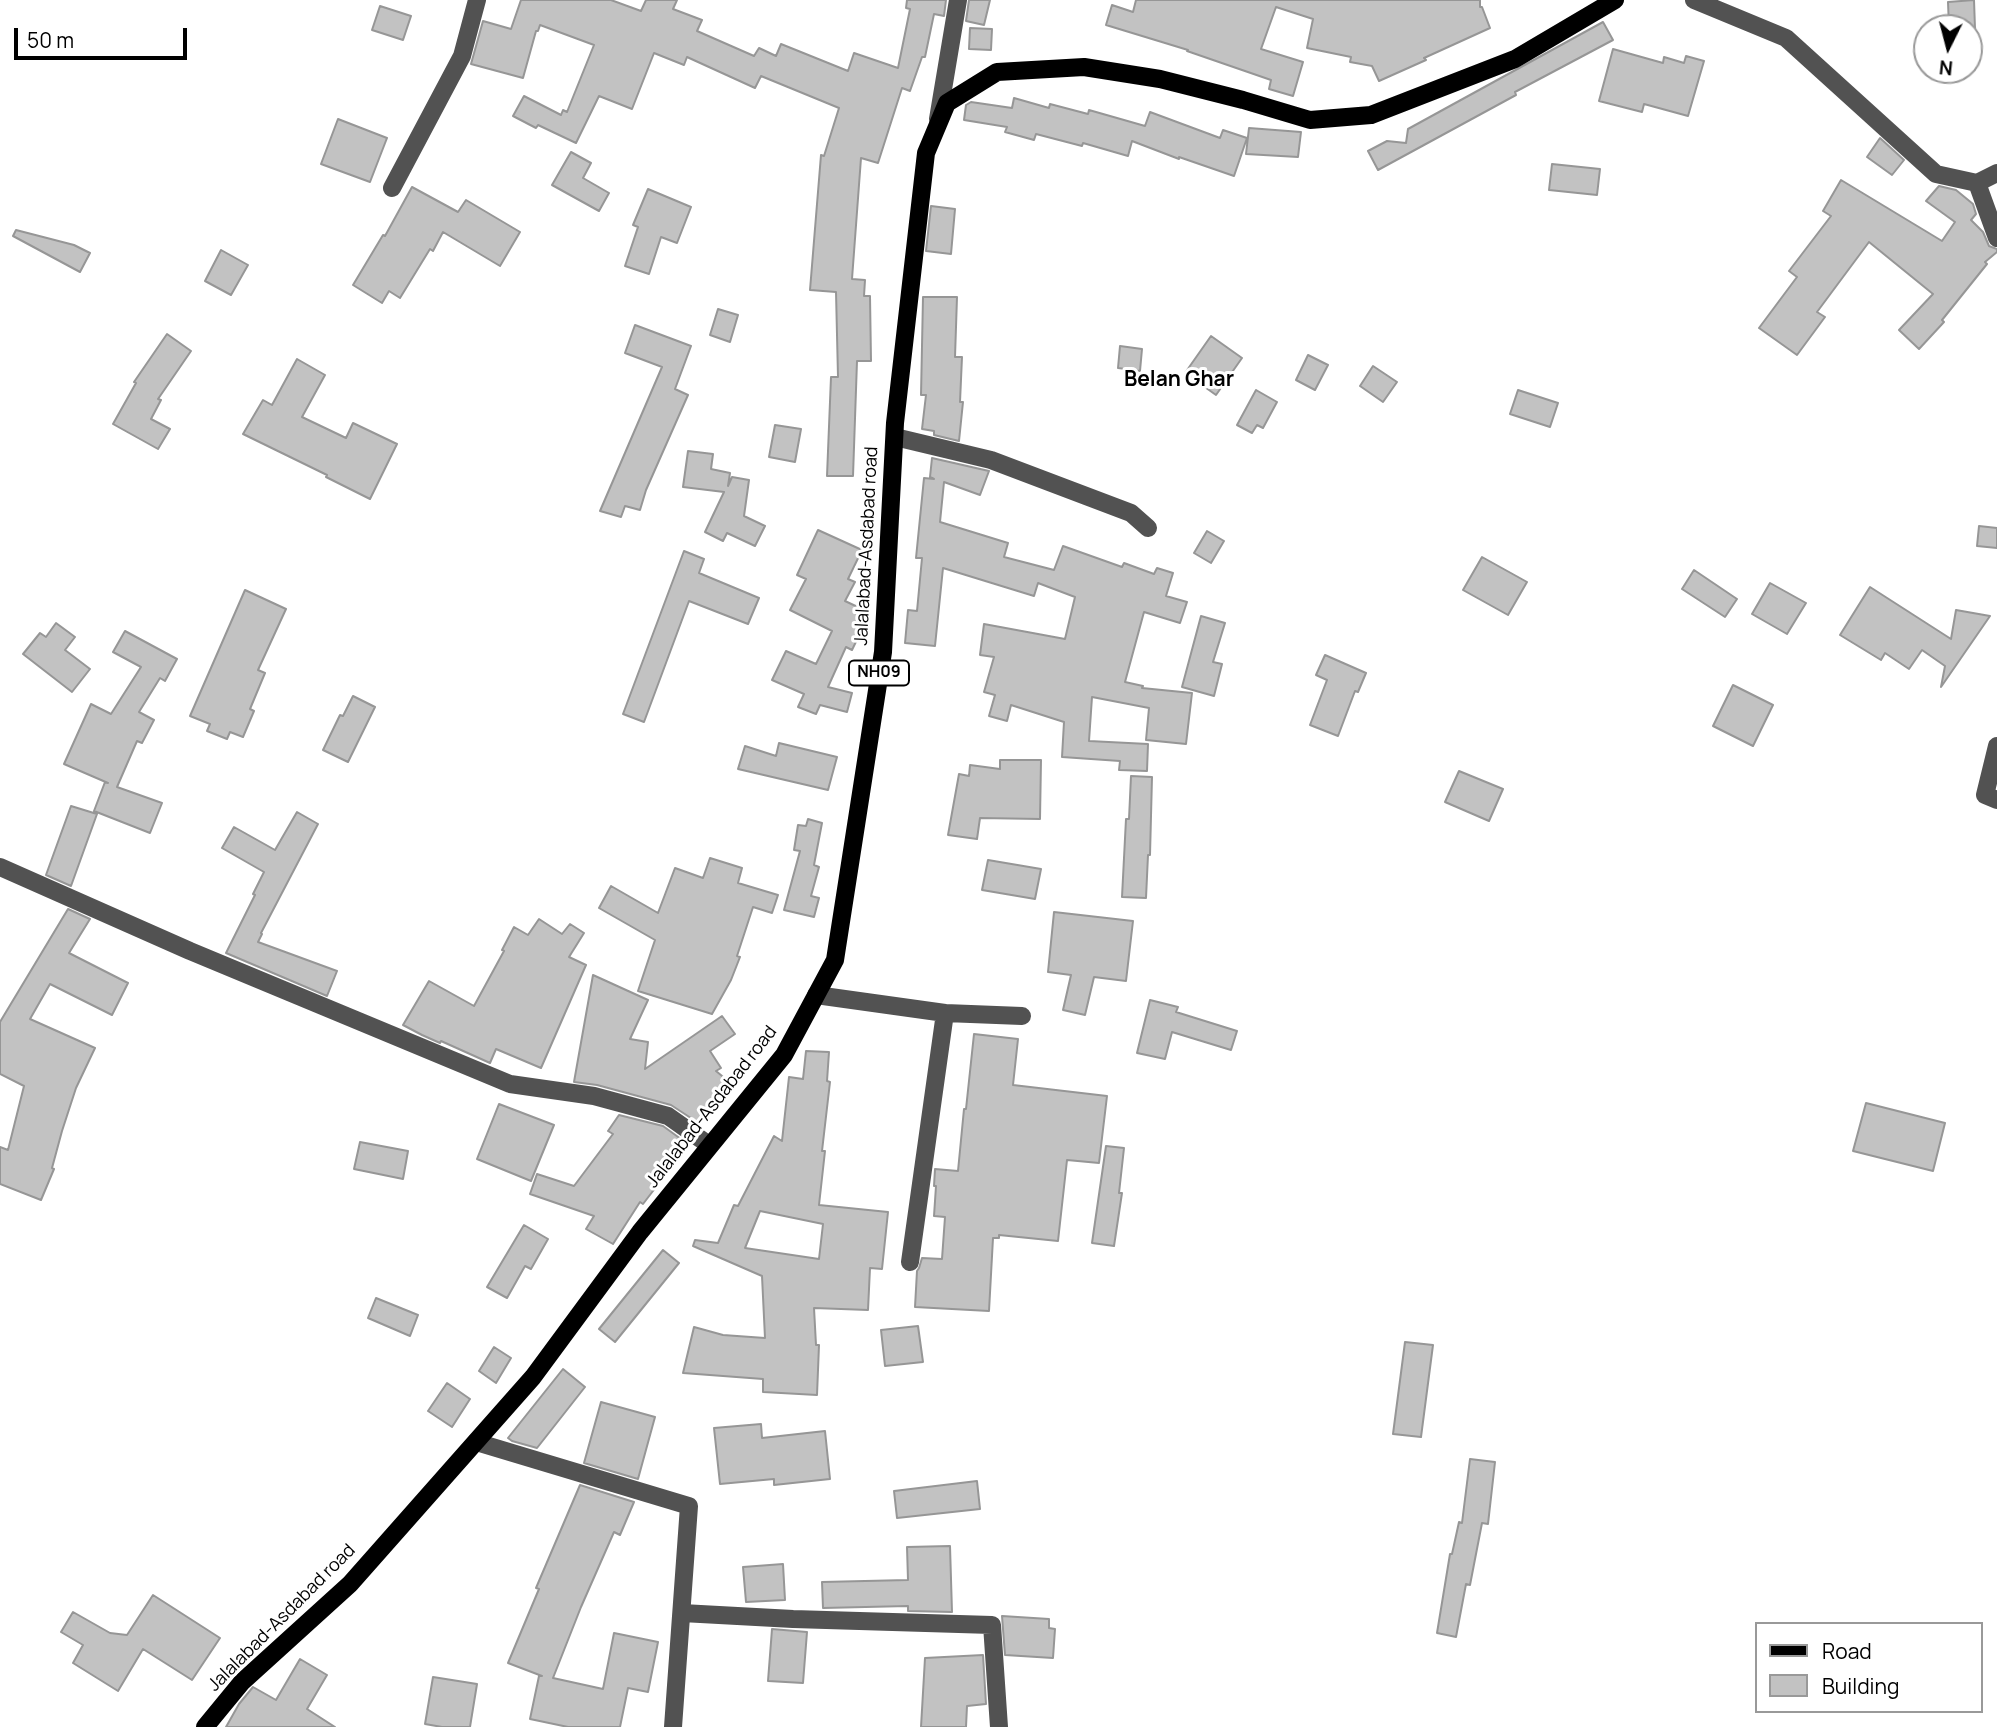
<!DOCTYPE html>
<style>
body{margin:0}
#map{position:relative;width:1997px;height:1727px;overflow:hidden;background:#fff;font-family:Manrope,sans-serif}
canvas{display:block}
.legend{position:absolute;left:1755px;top:1622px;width:228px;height:91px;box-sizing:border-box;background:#fff;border:2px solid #999;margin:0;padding:9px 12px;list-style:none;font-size:21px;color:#000}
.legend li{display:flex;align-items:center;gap:14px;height:35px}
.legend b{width:35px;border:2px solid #999}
.north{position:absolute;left:1913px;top:14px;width:70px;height:70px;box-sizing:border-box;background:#fff;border:2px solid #999;border-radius:50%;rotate:186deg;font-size:19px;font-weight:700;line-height:28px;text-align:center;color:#000}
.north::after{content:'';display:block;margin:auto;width:24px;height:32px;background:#000;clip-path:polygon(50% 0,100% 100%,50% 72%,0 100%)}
.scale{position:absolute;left:14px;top:28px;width:173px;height:32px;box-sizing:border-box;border:4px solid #000;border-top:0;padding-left:9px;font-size:21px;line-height:24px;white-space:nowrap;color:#000;-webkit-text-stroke:5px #fff;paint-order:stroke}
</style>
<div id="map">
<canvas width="1997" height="1727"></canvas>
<ul class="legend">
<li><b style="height:9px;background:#000"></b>Road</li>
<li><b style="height:19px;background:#c2c2c2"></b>Building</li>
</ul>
<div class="north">N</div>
<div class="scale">50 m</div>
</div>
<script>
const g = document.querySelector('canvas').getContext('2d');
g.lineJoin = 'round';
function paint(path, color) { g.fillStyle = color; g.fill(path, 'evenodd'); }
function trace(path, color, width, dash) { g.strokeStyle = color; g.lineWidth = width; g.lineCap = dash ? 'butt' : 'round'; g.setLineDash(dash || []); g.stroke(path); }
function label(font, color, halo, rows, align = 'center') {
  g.font = font + ' Manrope,sans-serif'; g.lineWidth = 6; g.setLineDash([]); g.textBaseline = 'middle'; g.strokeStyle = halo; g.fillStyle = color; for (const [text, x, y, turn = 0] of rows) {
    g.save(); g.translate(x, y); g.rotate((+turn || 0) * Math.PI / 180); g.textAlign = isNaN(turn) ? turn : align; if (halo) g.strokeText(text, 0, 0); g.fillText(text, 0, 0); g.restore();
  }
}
const building = new Path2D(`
 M521,0H611L641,11L646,0H677L673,9L702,20L697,31L754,56L759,48L776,56L781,44L848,71L854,53L898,68L910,9L906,8L907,0H946L944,16L934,14L925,57H922L910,91L902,88L878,163L861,158L852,279L865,280L864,296H870L871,361H857L853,476H827L831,377H838L836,292L810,290L821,155L824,156L839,108L761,76L755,88L687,57L684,65L654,53L632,109L599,96L576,143L538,125L536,128L513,116L524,96L561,115L563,110L567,112L594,45L540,25L538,31H536L523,78L471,64L483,21L511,29Z
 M969,0H990L984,25L966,21Z
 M1136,0H1480V7H1482L1490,28L1424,58L1426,60L1379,81L1372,66L1350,62L1351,57L1307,48L1313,19L1276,7L1261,49L1303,62L1293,96L1269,89L1271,80L1187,51L1188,50L1106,25L1112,5L1133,12Z
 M1974,0L1975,28H1949L1948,2Z
 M380,6L411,16L403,40L372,30Z
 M1603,22L1613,40L1515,92L1516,95L1378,170L1368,151L1387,141L1406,143L1408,129Z
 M970,28L992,29L991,50L969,49Z
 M1613,49L1663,63L1664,57L1684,63L1686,56L1704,61L1688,116L1644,104L1642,112L1599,101Z
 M1014,98L1049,108L1050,104L1088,114L1089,110L1145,126L1150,112L1220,138L1223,130L1247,138L1234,176L1179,157V159L1132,141L1128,156L1083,143L1082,146L1036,134L1034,140L1005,132L1007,127L964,120L966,105L971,102L1012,108Z
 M338,119L387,138L370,182L321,164Z
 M1249,128L1301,132L1298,157L1246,154Z
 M1880,138L1904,160L1892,175L1867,157Z
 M571,152L591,163L583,178L609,193L599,211L552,185Z
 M1552,164L1600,169L1597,195L1549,190Z
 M1841,180L1942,241L1955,222L1926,201L1939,186L1956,190L1973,204L1976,214L1971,220L1983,232L1989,246L1997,249V252L1985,262L1987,264L1942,320L1944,322L1919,349L1899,330L1933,294L1869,242L1817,312L1825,317L1797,355L1759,328L1797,277L1789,271L1831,216L1823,211Z
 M412,187L458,212L466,200L520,232L500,266L443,232L433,251L430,249L400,298L389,291L382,303L353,285L383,235L385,236Z
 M648,189L691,207L677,243L661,237L649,274L625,266L638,227L633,225Z
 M931,206L955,209L951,254L926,251Z
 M16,230L74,245L90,253L80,272L13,236Z
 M221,250L248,265L231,295L205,281Z
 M923,297H957L955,357H962L960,402H963L959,441L934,435V431L922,429L926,395H921Z
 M718,309L738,315L730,342L710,335Z
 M635,325L691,346L675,389L688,395L646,490L640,510L625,506L621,517L600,511L662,367L625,353Z
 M167,334L191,351L158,399L161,400L151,419L170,429L158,449L113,424L136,383L134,382Z
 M1211,336L1242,358L1216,395L1185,373Z
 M1120,346L1142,349L1140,371L1118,368Z
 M1308,355L1328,365L1315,390L1296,380Z
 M297,359L325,375L302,417L346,438L353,423L397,444L370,499L326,477L327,475L243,434L263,400L272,405Z
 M1373,366L1397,382L1383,402L1360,386Z
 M1256,390L1277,402L1263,428L1257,425L1252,433L1237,425Z
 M1518,390L1558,403L1550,427L1510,414Z
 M775,425L801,429L795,462L769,457Z
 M688,451L713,454L711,469L730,473L728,486L732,477L749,480L744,516L765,526L755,546L727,533L723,541L705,532L724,492L683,487Z
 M932,458L989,471L980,495L944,482L940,522L1008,543L1004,557L1054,570L1063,546L1122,567L1124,563L1154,574L1157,568L1173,573L1166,596L1187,602L1180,623L1144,612L1125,682L1143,686L1142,688L1192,693L1186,744L1146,740L1149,708L1092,697L1089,741L1148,744L1147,771L1119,770L1120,761L1062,757L1064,722L1011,705L1007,721L989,716L995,695L984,692L994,657L980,655L984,624L1065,639L1075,597L1038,583L1034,596L943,568L935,646L905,643L908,610L917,611L922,558H916L924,478L934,479L930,477Z
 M1979,526L1997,528V548L1977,546Z
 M818,530L862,550L848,579L855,582L845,601L862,609L856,622L864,625L852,650L846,647L828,687L852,693L847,712L820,705L816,714L798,707L804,694L772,680L786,651L816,664L832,631L790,610L806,579L797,575Z
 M1207,531L1224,541L1211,563L1194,553Z
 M684,551L704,559L699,573L759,598L748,624L689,601L644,722L623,714Z
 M1482,557L1527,582L1508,615L1463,590Z
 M1694,570L1737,599L1725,617L1682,589Z
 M1770,583L1806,603L1787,634L1752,614Z
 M1870,587L1951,639L1956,610L1990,616L1941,687L1945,666L1922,650L1909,669L1885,653L1881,660L1840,635Z
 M245,590L286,609L258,670L265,673L250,709L254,711L243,737L230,732L227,739L207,731L210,724L190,716Z
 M1201,616L1225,623L1213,662L1222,664L1214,696L1182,687Z
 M56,623L75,637L65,650L90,669L72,692L23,654L40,633L46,637Z
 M125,631L177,659L165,681L160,678L139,712L154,720L142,743L137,741L117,787L162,803L150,833L94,811L105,782L108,783L64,764L91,704L111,714L141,667L113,652Z
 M1325,655L1366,673L1358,692L1355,691L1338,736L1310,725L1327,680L1316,675Z
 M1733,685L1773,705L1753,746L1713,726Z
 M353,696L375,707L348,762L323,750L340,715L343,716Z
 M779,743L837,757L828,790L738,769L745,746L776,756Z
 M1000,760H1041L1040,819L980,818L977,839L948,835L959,774L969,776L970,765L1000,769Z
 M1459,771L1503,789L1489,821L1445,802Z
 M1131,776L1152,777L1150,855H1148L1146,898L1122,897L1126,819H1129Z
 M71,806L97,814L71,886L46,875Z
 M297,812L318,824L261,933L262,934L258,942L337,971L327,996L226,953L255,895L253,894L264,872L222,848L234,827L275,850Z
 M808,819L822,823L814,865L819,867L811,896L819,898L814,917L784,910L800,851L794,850L798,825L806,826Z
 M710,858L742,868L738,883L778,895L772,913L753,907L737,956L740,957L731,980L712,1014L638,991L655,940L599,908L611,886L658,913L675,868L703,878Z
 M988,860L1041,869L1035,899L982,890Z
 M68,909L90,919L69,953L128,983L112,1015L50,984L30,1019L95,1048L76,1088L62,1131L52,1168L54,1169L41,1200L0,1184V1147L8,1150L24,1086L0,1074V1022Z
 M1054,912L1133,921L1126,981L1094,977L1085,1015L1063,1010L1071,975L1048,972Z
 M539,919L562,934L570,924L584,933L569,957L586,965L541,1068L496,1049L490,1063L441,1041L440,1043L422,1035L403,1025L429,981L474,1006L504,951L502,950L514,927L528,935Z
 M593,975L648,1000L630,1039L648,1042L645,1069L722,1016L735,1034L710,1051L721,1068L716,1071L733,1085L700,1124L671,1105L597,1085L574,1082Z
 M1150,1000L1178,1007L1176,1012L1237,1031L1231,1050L1172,1032L1165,1059L1137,1053Z
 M974,1034L1018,1039L1013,1085L1107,1096L1099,1163L1067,1160L1058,1241L999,1235V1238H993L989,1311L915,1307L917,1271L919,1268L922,1258L942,1259L945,1217L934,1216L936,1186H934L935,1169L958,1171L964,1109H966Z
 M806,1051L829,1052L827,1081L830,1082L822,1151H825L819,1205L888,1212L882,1269L870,1268L868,1310L814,1308L816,1345H819L817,1395L763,1392V1379L683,1373L694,1327L723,1335L765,1338L762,1276L693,1246L695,1240L718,1243L734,1205L738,1206L774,1136L782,1141L789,1077L803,1079ZM760,1211L823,1224L819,1259L745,1248Z
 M1866,1103L1945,1123L1933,1171L1853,1151Z
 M499,1104L554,1125L531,1181L477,1159Z
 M619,1115L663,1126L685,1142L659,1169L666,1174L643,1204L640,1202L613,1244L586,1229L594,1216L530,1194L537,1174L574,1186L613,1134L608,1131Z
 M360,1142L408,1151L403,1179L354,1169Z
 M1106,1146L1124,1148L1119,1193H1122L1114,1246L1092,1243Z
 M524,1225L548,1239L531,1269L525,1266L507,1298L487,1287Z
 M663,1250L679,1263L615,1342L599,1329Z
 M376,1298L418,1315L410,1336L368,1318Z
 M918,1326L923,1362L885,1366L881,1330Z
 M1405,1342L1433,1345L1421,1437L1393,1434Z
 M494,1347L511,1358L496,1383L479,1371Z
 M563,1369L585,1387L537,1448L512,1441L508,1438Z
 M447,1383L470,1399L452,1427L428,1411Z
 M601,1402L655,1417L638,1479L584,1463Z
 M761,1424L762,1438L825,1431L830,1479L774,1485V1479L720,1484L714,1428Z
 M1470,1459L1495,1462L1488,1524L1482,1523L1470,1585L1466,1584L1456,1637L1437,1633L1450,1554H1452L1459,1522L1462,1523Z
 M977,1481L980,1509L897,1518L894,1491Z
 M580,1485L634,1502L620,1535L614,1532L581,1607L553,1678L603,1689L614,1633L658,1642L648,1692L628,1688L620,1727H568L530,1719L539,1676H542L508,1663L539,1589L536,1588Z
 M950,1546L952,1612L908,1611V1606L823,1608L822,1582L908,1580L907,1547Z
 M783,1564L785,1600L746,1602L743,1567Z
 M153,1595L220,1638L192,1680L143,1649L118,1691L73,1663L83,1645L61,1632L73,1612L110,1633L127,1635Z
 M1002,1616L1049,1619V1628L1055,1629L1053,1658L1005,1655Z
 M772,1629L807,1632L803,1683L768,1681Z
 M983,1655L986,1704L967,1706L966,1727H921L925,1658Z
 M300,1659L327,1675L307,1709L335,1727H226L239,1704L253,1687L276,1700Z
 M433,1677L477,1684L470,1727H442L425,1724Z`);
const minor = new Path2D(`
 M1694,0L1786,38L1936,174L1977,183L1997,238
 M938,119L958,0
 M1977,183L1997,173
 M392,188L462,56L477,0
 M895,437L991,460L1131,513L1148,528
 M1997,746L1985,795L1997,800
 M0,867L190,951L510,1084L594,1096L668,1116L709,1145
 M816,995L945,1013L1022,1016
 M910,1262L945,1013
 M476,1442L689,1506L673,1727
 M682,1613L793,1619L992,1625L999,1727`);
const major = new Path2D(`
 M205,1727L242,1682L350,1584L533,1377L640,1232L784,1055L835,960L883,652L895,423L926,153L947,103L997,72L1084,67L1160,79L1243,100L1310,120L1371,115L1515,59L1615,0`);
const shields = [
 [879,673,60]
];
const shieldNames = [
 ["NH09",879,673]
];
const streetNames = [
 ["Jalalabad-Asdabad road",867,546,-87],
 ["Jalalabad-Asdabad road",712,1107,-52],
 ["Jalalabad-Asdabad road",282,1618,-45]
];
const quarterNames = [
 ["Belan Ghar",1179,380]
];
paint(building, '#c2c2c2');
trace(building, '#969696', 2);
trace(minor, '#525252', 18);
trace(major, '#000', 18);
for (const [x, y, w] of shields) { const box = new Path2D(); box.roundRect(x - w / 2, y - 12.5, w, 25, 5); g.fillStyle = '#fff'; g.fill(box); trace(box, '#000', 2); }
label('bold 16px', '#000', null, shieldNames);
label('18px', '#000', '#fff', streetNames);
label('bold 21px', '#000', '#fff', quarterNames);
</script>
